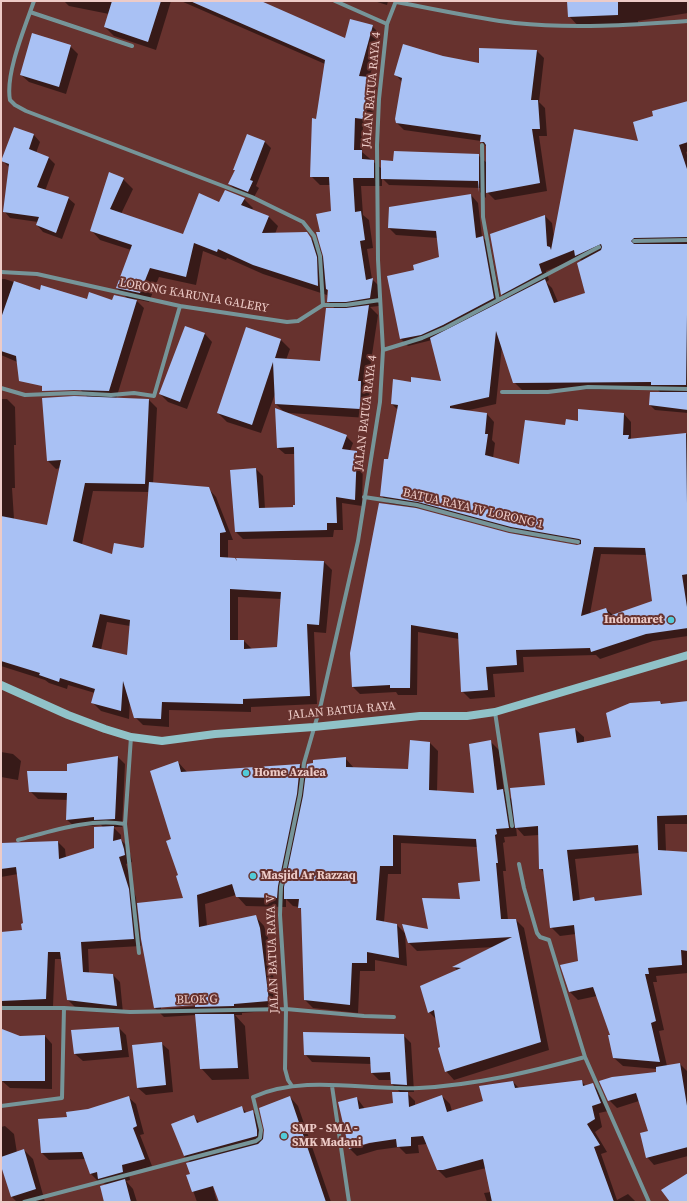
<!DOCTYPE html>
<style>
body{margin:0}
#map{position:relative;width:689px;height:1203px;overflow:hidden;background:#67322e;font-family:"Source Serif 4",serif}
canvas{display:block}
.frame{position:absolute;inset:0;border:2px solid #edcbc7;pointer-events:none}
</style>
<div id="map">
<canvas width="689" height="1203"></canvas>
<div class="frame"></div>
</div>
<script>
const g = document.querySelector('canvas').getContext('2d');
g.lineJoin = 'round';
function paint(path, color) { g.fillStyle = color; g.fill(path, 'evenodd'); }
function trace(path, color, width, dash) { g.strokeStyle = color; g.lineWidth = width; g.lineCap = dash ? 'butt' : 'round'; g.setLineDash(dash || []); g.stroke(path); }
function label(font, color, halo, rows, align = 'center') {
  g.font = font + ' "Source Serif 4",serif'; g.lineWidth = 4; g.setLineDash([]); g.textBaseline = 'middle'; g.strokeStyle = halo; g.fillStyle = color; for (const [text, x, y, turn = 0] of rows) {
    g.save(); g.translate(x, y); g.rotate((+turn || 0) * Math.PI / 180); g.textAlign = isNaN(turn) ? turn : align; if (halo) g.strokeText(text, 0, 0); g.fillText(text, 0, 0); g.restore();
  }
}
const shadow = new Path2D(`
 M64,1H171L156,50L114,36L105,27L109,14L69,6Z
 M181,1H258L346,39L372,26L381,35L369,79L377,87L371,127L363,125L362,152L382,169L394,162L478,155L487,163V147L481,141L404,130L397,123L402,82L396,75L443,57L480,65L537,51L544,58L539,102L545,108L547,136H539L547,191L495,200L486,191V198L480,192V188L389,185L382,178V186H361L363,215L369,220L373,248L367,249L372,279L381,288L379,306L370,307L378,315L367,388L370,391L368,418L288,413L346,436L353,443L350,451L356,452L363,459L362,506L342,503L343,530H334L333,537L243,539L236,532L256,469L263,476L265,509L294,508L296,506L295,454H285L278,448L284,412L276,404V391L261,433L227,422L218,413L281,340L290,349L286,360L320,362L336,310L328,301L329,291L327,288V295L263,274L227,258L226,260L203,251L196,285L159,277L149,302L135,299L144,308L116,399L149,400L157,408L153,484L208,488L216,497L233,540H228V558L235,559L238,561L324,562L332,570L326,633L314,632L317,704L251,707V712L169,710V727L143,725L135,717L130,701L129,719L101,711L93,703L95,693L68,685L67,689L49,683L45,680L1,666V399H7L15,407L16,445H14L15,488H12L14,519L48,526L60,468L56,469L48,461L88,398L80,389L1,355V279H5L40,291L88,300L112,301L128,299L117,288L131,250L100,240L91,230L110,173L123,179L133,189L121,214L184,235L220,203L244,199L253,208L252,210L269,217L278,226L275,234L306,233L320,248L324,262L321,233L332,211L331,185H320L311,176L325,64ZM93,491L149,492L145,547L113,555L82,544ZM238,597L282,599L278,648L252,649L244,641H238ZM107,622L130,626L128,656L101,650Z
 M374,1H388L387,5Z
 M568,1H688V13L638,21V25L580,28L569,16Z
 M70,46L78,54L66,94L29,82L21,75Z
 M688,102V151L686,152L688,159V413L655,410L650,405L661,393L657,389L522,390L514,382L502,346L496,404L465,411L487,414L494,422L492,440L495,443L493,458L520,465L566,426L579,422L624,414L631,422V439L688,434V636L653,641L600,659L596,655L523,657L524,672L493,674L495,697L470,699L462,691L459,639L418,632L417,695H398L396,692L360,694L353,687L351,653L509,534L578,547L580,544L519,534L426,509L388,503L381,495L398,410L392,404L412,383L442,382L432,340L408,346L401,339L415,271L441,258L438,238L396,235L389,228L471,195L478,203L482,237L490,244L501,303L507,300L502,294L545,216L552,223L554,238L640,142L654,116ZM579,258L582,261L586,293L558,302L552,288L546,282L549,280L546,271ZM601,554L647,555L653,602L613,615L606,609L590,614Z
 M34,135L40,142L36,153L49,158L55,164L45,191L68,198L75,204L62,239L43,232L37,225L38,222L10,218L4,211L9,167L4,162Z
 M264,141L271,148L256,186L259,188L254,197L236,190L229,184L236,171L234,169Z
 M185,327L205,334L212,342L187,409L168,402L160,394Z
 M660,702L663,705L688,702V824H665L666,851L688,853V973L656,976L657,982H653L664,1030L659,1031L667,1066L680,1064L687,1071L688,1156L654,1165L647,1157L649,1132L639,1101L617,1108L609,1100L657,1073V1069L623,1066L614,1058L612,1036L597,996L578,1000L569,991L579,962L576,934L560,936L551,927L544,873L540,868L539,835L524,836L516,827L517,836L504,837L505,842L503,843L506,871H503L508,920H516L524,928L549,1050L454,1080L446,1071L437,1020L429,1012L458,971L454,967L495,947L417,951L409,943L429,930L481,882L477,847L401,843V874H388L384,922L396,924L405,933L407,966L375,960V971H360L358,1013L313,1008L305,1000L302,910L299,907L293,906L286,899V907L246,906L236,895L205,904L207,926L255,916L264,926L268,938L278,1010L242,1013V1015H235L245,1026L249,1079L212,1080L201,1068L196,1015L164,1017L155,1008L184,899L172,839L178,762L187,772L300,765L307,773L345,758L354,768L409,770L430,743L438,751L437,792L475,794L490,741L499,750L504,791L512,800L546,786L575,729L584,737V743L612,738ZM639,853L643,896L597,902L594,899L580,901L575,859ZM200,1004V1006L161,1009V1007Z
 M1,752L13,754L21,761L18,780L1,777Z
 M118,757L125,764L122,827H113L121,835V840L128,847L131,857L132,862L126,864L136,898L141,946L88,949L89,973L113,975L120,982L123,1013L75,1007L67,999L62,959H55L53,1006L4,1007L1,1004V933L24,931V924L18,874L1,877V847L58,842L65,849L66,858L95,848L104,828L101,825L75,827L67,820L68,800L38,799L30,791L68,772Z
 M119,1028L126,1035L129,1057L83,1061L75,1054Z
 M403,1035L411,1043L414,1092H406L415,1101V1105L442,1096L450,1104L452,1111L485,1101L513,1082L519,1088L581,1081L586,1086L592,1084L600,1092L608,1111L599,1113L602,1127L595,1132L607,1152L601,1154L617,1200L628,1194L636,1202H487L484,1193L491,1192L486,1168L446,1178L438,1170L427,1144L418,1145L419,1153L406,1154L399,1147L377,1150L357,1156L349,1148L357,1098L365,1109L394,1104L401,1093L392,1084V1080H379L372,1073L371,1064L312,1062L305,1054ZM373,1140L374,1142L354,1148V1146Z
 M45,1036L52,1044V1089L10,1088L2,1081Z
 M161,1043L169,1050L173,1092L146,1095L138,1088Z
 M128,1097L136,1104L144,1134L140,1135L152,1166L129,1173L130,1180L126,1181L133,1189L137,1202H105L106,1185L101,1181H98L91,1174L85,1159L49,1160L42,1153L68,1118Z
 M290,1097L298,1106L331,1202H235L227,1182L213,1187L217,1202H197L188,1176L192,1175L191,1163L184,1156L194,1117L200,1123L242,1108L247,1113L252,1111L260,1119L264,1137Z
 M5,1126L14,1134L17,1153L24,1150L33,1159L45,1202H17L12,1197L1,1163V1127Z`);
const building = new Path2D(`
 M112,1H161L148,42L104,27Z
 M190,1H261L345,38L350,19L373,25L359,76L369,77L363,119L355,118L354,150H362V159L374,160V178H353L355,212L361,211L365,240L360,241L366,280L373,278L370,298L346,302H327L328,290L326,289L323,256L316,232H320L316,214L331,211L329,177H310L312,118L316,119L325,60Z
 M567,1H618V15L568,17Z
 M32,33L71,45L59,87L20,75Z
 M403,44L443,56L479,63V48L537,50L531,100H538L540,129H532L540,183L486,193V145L484,142H480L481,135L396,123L395,119L402,78L394,75Z
 M688,101V142L679,145L688,172V237L634,238L631,241L634,244H688L686,385H651V382L513,383L496,331L489,397L450,406V408L487,413L485,434H488L485,455L519,464L525,420L565,425L566,419L578,421V409L624,413L623,435H629L628,439L686,433L688,574L682,575L687,607H688V628L646,634L591,652L590,648L516,650L517,665L486,667L488,690L461,692L458,633L411,625L410,688H390V685L352,687L350,653L379,503L416,508L509,533L577,545L581,544V540L579,539L511,527L418,502L380,496L384,459H388L398,405L391,404L393,379L411,382V377L441,381L430,338L545,279L554,303L585,293L577,263L601,250L602,247L601,244L575,256L574,250L539,264L542,273L501,295L490,234L545,215L547,246L550,247L551,250L574,129L638,141L633,122L653,116L652,111ZM594,547L645,548L652,601L609,616L606,608L581,616Z
 M14,127L34,134L29,149L49,157L37,187L69,197L56,233L36,225L39,217L3,212L9,164L1,161Z
 M247,134L265,141L250,180L253,181L248,192L228,184L235,170H233Z
 M394,151L479,154V192L478,181L381,179V160L393,161Z
 M109,172L124,178L110,209L183,234L199,193L219,202L225,190L245,198L241,205L269,216L262,233L307,232L311,238L317,257L318,286L253,265L218,249L217,252L194,243L186,277L150,268L140,293L116,288L132,245L90,231Z
 M471,194L476,238L483,236L494,298L443,325L421,335L400,339L387,276L414,270L413,265L439,257L436,231L388,228L389,207Z
 M14,281L40,290L41,285L87,299L89,292L112,300L114,295L137,300L109,391L74,390L42,391V386L19,381L16,356L1,351V318Z
 M369,305L358,381H361L360,409L275,404L273,362L252,425L217,413L246,327L281,339L275,358L320,361L326,308H346Z
 M185,326L205,333L180,402L159,394Z
 M650,392H688V410L649,405Z
 M74,396L149,399L145,484L85,483L73,541L112,554L114,543L142,548L144,547L149,482L209,487L226,532L220,533V557L235,558L237,561L236,558L324,561L319,625L307,624L310,696L243,699V704L162,702L161,719L134,718L123,681L121,711L91,703L95,689L60,678L59,682L39,675L40,673L1,661V516L47,525L61,460L47,461L42,398ZM230,589L281,592L277,647L244,649V640H230ZM100,614L130,620L127,655L92,647Z
 M275,408L347,435L342,449L357,451L355,500L336,497L337,523H327V530L235,532L230,470L256,468L259,508L293,507V505H295L294,447L277,448Z
 M660,701L661,704L688,701V815L657,816L658,850L688,852V951L681,950L682,965L648,968L649,974H645L656,1021L651,1023L660,1062L613,1058L608,1035H610L593,987L569,992L560,965L578,961L574,925L550,928L543,869H539L538,826L515,828L510,788L545,785L539,733L575,728L577,743L611,737L606,713L630,703ZM638,845L642,895L595,901L594,897L573,901L567,850Z
 M410,740L430,742L429,790L474,793L469,744L491,740L497,790L503,789L509,828L496,829L497,834L495,835L498,863H496L501,919H516L541,1042L445,1072L438,1048L440,1047L434,1010L428,1013L420,986L461,968L452,967L512,937L408,943L402,924L428,929L422,898L460,899L458,883L480,881L476,839L393,835V866H380L376,920L397,924L399,958L367,952V963H352L350,1005L304,1000L301,908H298L299,899H284V887L303,796L307,764L313,763V760L346,757V767L408,769Z
 M118,756L115,819L94,820V817L66,820L67,793L29,792L27,771H67V764Z
 M178,761L181,772L300,764L297,794L278,886L277,898L236,897L232,884L197,895L199,927L256,915L260,928L269,1001L234,1004V1006L195,1007V1005L154,1008L141,939L137,903L183,898L176,876L178,875L166,841L171,839L150,771Z
 M114,826L113,841L121,839L124,849L125,855L119,857L129,889L134,939L81,942L83,972L113,974L117,1006L67,1000L60,952H48L46,999L1,1001V932L22,930L21,924L23,923L16,867L1,869V843L58,841L59,859L94,848V827Z
 M195,1014H234L238,1068L200,1069Z
 M119,1027L122,1050L74,1054L71,1030Z
 M2,1029L20,1036L45,1035V1081H1Z
 M303,1032L404,1034L407,1085L391,1084L390,1072L371,1073L370,1057L304,1055Z
 M162,1042L166,1085L137,1088L132,1045Z
 M680,1063L688,1112V1147L646,1158L640,1133L648,1131L636,1093L608,1101L599,1081L612,1077L656,1072V1067Z
 M582,1080L583,1086L593,1083L601,1103L592,1106L595,1119L587,1124L600,1145L594,1147L614,1202H492L483,1159L443,1170H437L423,1136L411,1137V1146L397,1147L396,1139L369,1143L349,1149L338,1102L357,1097L359,1109L393,1103L392,1092H408L409,1107L442,1095L447,1112L483,1101L479,1086L513,1081L515,1088Z
 M129,1096L137,1126L133,1128L145,1159L122,1165L123,1172L98,1179L97,1172L90,1174L82,1152L41,1153L38,1119L67,1117L66,1112L88,1109Z
 M290,1096L326,1202H219L213,1186L192,1192L186,1175L190,1174L186,1163L258,1144L263,1139L264,1130L259,1108Z
 M242,1106L244,1113L253,1110L257,1130V1136L184,1156L171,1124L194,1115L197,1123Z
 M24,1149L36,1189L11,1197L1,1166V1157Z
 M688,1173V1202H670L661,1190Z
 M125,1179L131,1202H104L100,1186Z`);
const street = new Path2D(`
 M34,1C25,27 5,74 10,100L15,105L26,111L252,197L303,222L314,236L320,256L323,305
 M335,1L387,24
 M396,2C435,9 475,18 515,23C572,29 631,25 688,21
 M30,12L132,46
 M482,145L483,217L498,300
 M634,241L688,240
 M1,272L37,274L180,306L287,322L298,321L323,305H346L380,300
 M383,350L422,338L445,328L599,247
 M1,388L25,395L74,393L111,395L134,393L154,396L180,306
 M502,392H548L588,387L688,389
 M364,497L417,505L510,530L578,542
 M495,712L512,826
 M131,737L125,824L139,953
 M18,840C52,831 89,818 125,824
 M519,864L524,888L537,933L540,937L549,940L585,1057L649,1202
 M1,1008H64L130,1012L286,1009L364,1016L394,1017
 M292,1086L288,1080L285,1069L286,1009L280,915L281,887L300,795L304,763L321,704L358,541L380,402L383,350L378,260L377,145L379,99L387,24L396,1
 M332,1086L349,1202
 M1,1106L62,1098L64,1008
 M24,1202L256,1141L260,1138L261,1130L253,1097C305,1074 365,1091 419,1088C476,1085 530,1072 585,1057`);
const secondary = new Path2D(`
 M1,685L68,715L105,729L131,737L162,741L215,734L314,727L420,716H467L495,712L688,655`);
const markers = [
 [671,620,4,"#52cbd8"],
 [246,773,4,"#52cbd8"],
 [253,876,4,"#52cbd8"],
 [284,1136,4,"#52cbd8"]
];
const streetNames = [
 ["JALAN BATUA RAYA 4",372,90,-85],
 ["LORONG KARUNIA GALERY",194,296,10],
 ["JALAN BATUA RAYA 4",366,413,-83],
 ["BATUA RAYA IV LORONG 1",473,509,13],
 ["JALAN BATUA RAYA",342,711,-5],
 ["JALAN BATUA RAYA V",273,954,-92],
 ["BLOK G",197,1000,-1]
];
const poiNames = [
 ["Indomaret",663,620,"right"],
 ["Home Azalea",254,773],
 ["Masjid Ar Razzaq",261,876],
 ["SMP - SMA -",292,1129],
 ["SMK Madani",292,1143]
];
paint(shadow, '#0007');
paint(building, '#a9c1f4');
trace(street, '#769599', 4);
trace(secondary, '#90c2c8', 8);
for (const [x, y, r, color] of markers) { const dot = new Path2D(); dot.arc(x, y, r, 0, 2 * Math.PI); g.fillStyle = color; g.fill(dot); trace(dot, '#67322e', 1.5); }
label('12px', '#edcbc7', '#67322e', streetNames);
label('bold 12px', '#edcbc7', '#67322e', poiNames, 'left');
</script>
